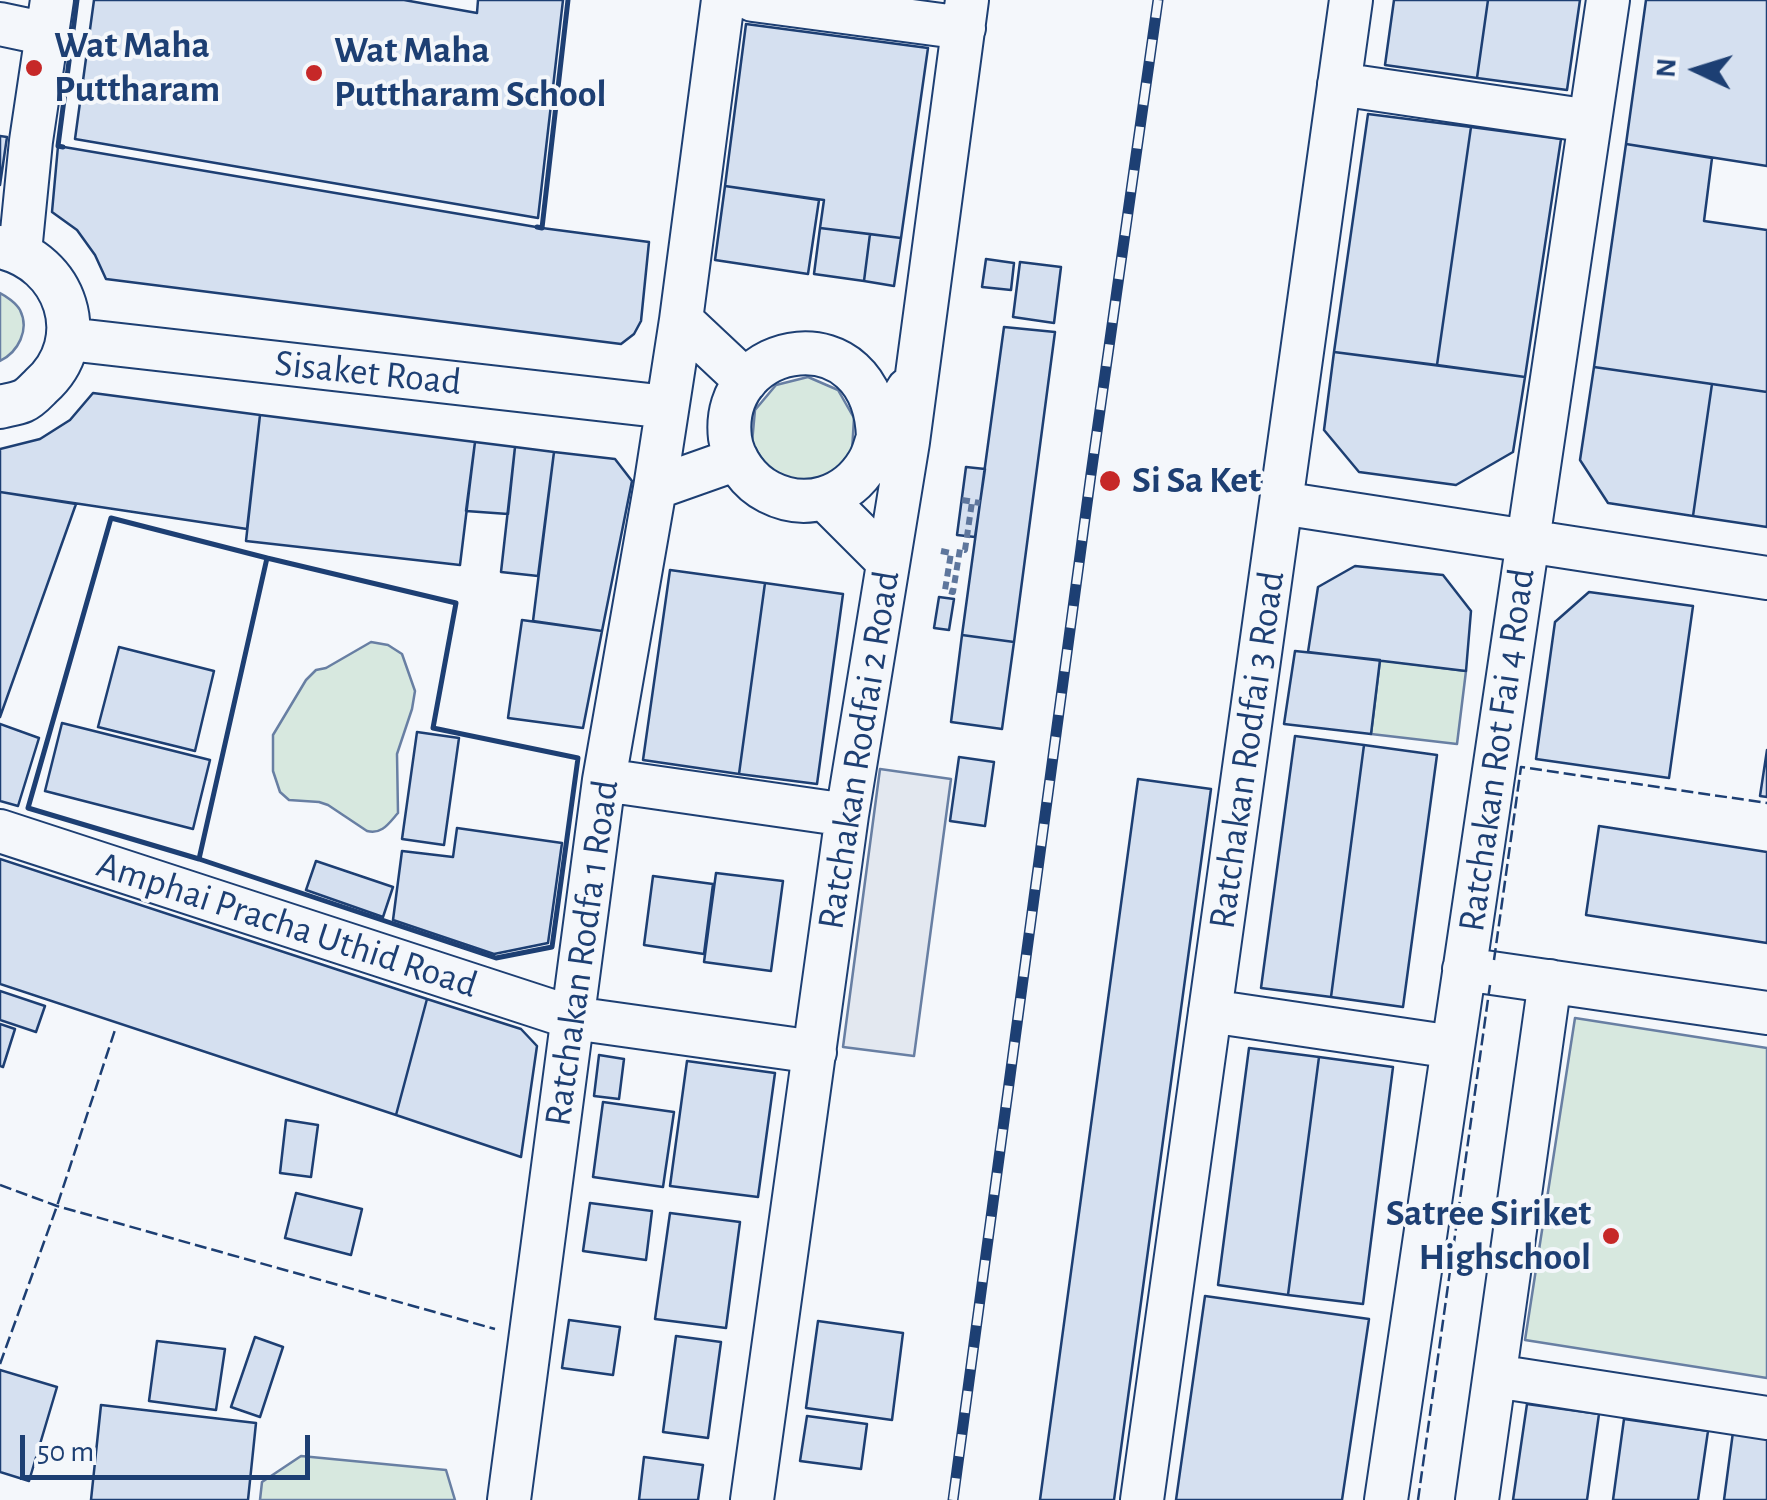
<!DOCTYPE html>
<style>
body{margin:0}
#map{position:relative;width:1767px;height:1500px;overflow:hidden;background:#f4f7fb;font-family:"Alegreya Sans",sans-serif}
canvas{display:block}
.north{position:absolute;left:1647px;top:20px;width:100px;height:100px;-webkit-text-stroke:8px #f4f7fb;paint-order:stroke;rotate:274deg;font-size:28px;font-weight:700;line-height:40px;text-align:center;color:#1d3f73}
.north::after{content:'';display:block;margin:auto;width:35px;height:45px;background:#1d3f73;clip-path:polygon(50% 0,100% 100%,50% 72%,0 100%)}
.scale{position:absolute;left:20px;top:1435px;width:290px;height:45px;box-sizing:border-box;border:5px solid #1d3f73;border-top:0;padding-left:12px;font-size:30px;line-height:35px;white-space:nowrap;color:#1d3f73;-webkit-text-stroke:8px #f4f7fb;paint-order:stroke}
</style>
<div id="map">
<canvas width="1767" height="1500"></canvas>
<div class="north">N</div>
<div class="scale">50 m</div>
</div>
<script>
const g = document.querySelector('canvas').getContext('2d');
g.lineJoin = 'round';
function paint(path, color) { g.fillStyle = color; g.fill(path, 'evenodd'); }
function trace(path, color, width, dash) { g.strokeStyle = color; g.lineWidth = width; g.lineCap = dash ? 'butt' : 'round'; g.setLineDash(dash || []); g.stroke(path); }
function label(font, color, halo, rows, align = 'center') {
  g.font = font + ' "Alegreya Sans",sans-serif'; g.lineWidth = 8; g.setLineDash([]); g.textBaseline = 'middle'; g.strokeStyle = halo; g.fillStyle = color; for (const [text, x, y, turn = 0] of rows) {
    g.save(); g.translate(x, y); g.rotate((+turn || 0) * Math.PI / 180); g.textAlign = isNaN(turn) ? turn : align; if (halo) g.strokeText(text, 0, 0); g.fillText(text, 0, 0); g.restore();
  }
}
const green = new Path2D(`
 M0,293C6,296 16,303 20,310C30,330 18,352 0,361Z
 M808,377L838,390L854,418L852,451L830,476L799,483L769,470L752,443L755,410L776,385Z
 M371,642L388,645L402,654L415,691L412,709L397,754L398,813C389,823 382,835 367,831L328,805L319,802L289,800L280,792L273,771V735L306,680L316,670L326,668Z
 M1380,660L1466,671L1457,744L1371,734Z
 M1575,1018L1767,1048V1378L1525,1340Z
 M301,1456L446,1470L455,1500H260L262,1482Z`);
const parking = new Path2D(`
 M880,769L951,779L914,1056L843,1047Z`);
const building = new Path2D(`
 M94,0H404L477,13L478,0H563L538,218L75,139Z
 M1394,0H1488L1477,78L1385,65Z
 M1488,0H1580L1567,90L1477,78Z
 M1646,0H1767V166L1626,144Z
 M746,24L928,48L901,238L820,228L824,200L725,186Z
 M1368,114L1471,127L1437,365L1334,352Z
 M1471,127L1561,139L1525,377L1437,365Z
 M0,136L7,137L0,185Z
 M1626,144L1712,158L1704,221L1767,230V392L1594,367Z
 M58,146L542,228L649,242L641,321L634,334L621,344L106,279L95,255L77,230L52,212Z
 M725,186L819,200L808,274L715,260Z
 M820,228L870,234L864,281L814,274Z
 M870,234L901,238L894,286L864,281Z
 M986,259L1014,263L1011,290L982,287Z
 M1020,262L1061,267L1054,323L1013,317Z
 M1004,327L1055,332L1014,642L962,635Z
 M1334,352L1525,377L1513,452L1456,485L1359,472L1324,430Z
 M1594,367L1712,384L1693,516L1608,503L1580,460Z
 M1712,384L1767,392V527L1693,516Z
 M93,393L260,415L247,529L0,492V449L40,439L70,420Z
 M260,415L475,442L460,565L246,541Z
 M475,442L515,447L508,514L466,511Z
 M515,447L554,452L538,576L501,572Z
 M554,452L615,459L632,481L602,631L533,621Z
 M966,467L985,469L975,537L957,535Z
 M0,492L76,504L0,717Z
 M1355,566L1443,575L1471,611L1466,671L1308,652L1318,587Z
 M670,570L765,583L739,774L643,760Z
 M765,583L843,594L817,784L739,774Z
 M1589,592L1693,606L1669,778L1536,759L1555,622Z
 M939,597L954,599L949,630L934,628Z
 M522,620L602,631L583,728L508,718Z
 M962,635L1014,642L1002,729L951,722Z
 M119,647L214,671L195,751L98,727Z
 M1295,651L1380,660L1371,734L1284,724Z
 M62,723L210,760L193,829L45,791Z
 M0,724L39,738L18,806L0,801Z
 M417,732L459,738L444,845L402,839Z
 M1295,736L1364,745L1331,997L1261,988Z
 M1364,745L1437,755L1403,1007L1331,997Z
 M1767,750V797L1760,796Z
 M959,757L994,762L985,826L950,821Z
 M1138,779L1211,789L1114,1500H1040Z
 M1599,826L1767,852V943L1586,915Z
 M457,828L562,843L548,943L494,954L393,920L402,851L453,857Z
 M0,859L427,999L396,1115L0,984Z
 M316,861L393,887L383,917L306,890Z
 M716,873L783,881L771,971L704,962Z
 M653,876L713,884L704,954L644,945Z
 M0,991L45,1006L36,1032L0,1020Z
 M427,999L521,1029L537,1046L521,1157L396,1115Z
 M0,1024L15,1029L3,1067L0,1066Z
 M1249,1048L1319,1057L1288,1295L1218,1285Z
 M599,1055L624,1059L619,1099L594,1096Z
 M1319,1057L1393,1067L1363,1304L1288,1295Z
 M687,1061L775,1073L758,1197L670,1186Z
 M603,1102L674,1112L663,1187L593,1177Z
 M286,1120L318,1125L311,1177L280,1173Z
 M296,1193L362,1209L351,1255L285,1238Z
 M590,1203L652,1211L646,1260L583,1251Z
 M670,1213L740,1222L726,1328L655,1319Z
 M1205,1296L1369,1319L1342,1500H1176Z
 M569,1320L620,1327L613,1375L562,1368Z
 M818,1321L903,1333L892,1420L806,1408Z
 M676,1336L721,1342L708,1438L663,1432Z
 M255,1337L283,1347L260,1417L231,1407Z
 M157,1341L225,1349L216,1410L149,1401Z
 M0,1370L57,1387L29,1481L0,1472Z
 M1527,1404L1599,1414L1587,1500H1513Z
 M101,1405L256,1423L248,1500H91Z
 M807,1416L867,1424L861,1469L800,1461Z
 M1624,1419L1708,1431L1698,1500H1613Z
 M1733,1432L1767,1437V1500H1724Z
 M644,1457L703,1465L698,1500H639Z`);
const path = new Path2D(`
 M962,500L980,503
 M941,551L951,553L945,590L953,592L960,549L965,550L972,502`);
const minor = new Path2D(`
 M753,0L964,28
 M0,24L47,34
 M1339,84L1590,121
 M0,247C66,261 93,340 41,386C36,391 30,398 23,401C16,404 7,405 0,407
 M20,252L31,141L52,0
 M681,320L746,381
 M68,339L667,407
 M878,438C875,312 718,339 730,438C733,460 749,482 769,492C806,511 847,498 868,463C874,454 875,444 879,435C888,419 899,404 908,389
 M655,488L737,459
 M825,499L888,562
 M1281,503L1767,578
 M604,780L847,815
 M0,831L573,1018L815,1052
 M1464,969L1767,1013
 M1210,1011L1453,1047
 M1495,1376L1767,1418
 M509,1500L604,780L655,488L681,320L723,0
 M752,1500L847,815L908,442L967,0
 M1142,1500L1351,0
 M1386,1500L1608,0
 M1477,1500L1550,981`);
const rail = new Path2D(`
 M953,1500L1091,474L1158,0`);
const fence = new Path2D(`
 M1494,960L1521,767L1767,803
 M0,1185L57,1206L495,1329
 M0,1364L57,1206L115,1030
 M1418,1500L1490,985`);
const wall = new Path2D(`
 M63,147L58,146L77,0
 M537,227L542,228L568,0
 M111,518L267,558L199,859L28,808Z
 M267,558L456,603L433,728L578,758L552,947L496,958L199,859Z`);
const markers = [
 [34,68,10,"#c62828"],
 [314,73,10,"#c62828"],
 [1110,481,12,"#c62828"],
 [1611,1236,10,"#c62828"]
];
const poiNames = [
 ["Wat Maha",54,46],
 ["Puttharam",54,90],
 ["Wat Maha",334,51],
 ["Puttharam School",334,95],
 ["Si Sa Ket",1132,481],
 ["Satree Siriket",1591,1214,"right"],
 ["Highschool",1591,1258,"right"]
];
const streetNames = [
 ["Sisaket Road",368,373,6],
 ["Ratchakan Rodfai 2 Road",859,750,-81],
 ["Ratchakan Rodfai 3 Road",1247,750,-82],
 ["Ratchakan Rot Fai 4 Road",1497,750,-82],
 ["Amphai Pracha Uthid Road",287,925,18],
 ["Ratchakan Rodfa 1 Road",582,953,-82]
];
paint(green, '#d7e8df');
trace(green, '#687fa3', 2.5);
paint(parking, '#e3e8f0');
trace(parking, '#687fa3', 2.5);
paint(building, '#d5e0f0');
trace(building, '#1d3f73', 2.5);
trace(minor, '#1d3f73', 46);
trace(path, '#5e769c', 6, [8, 5]);
trace(minor, '#f4f7fb', 42);
trace(rail, '#1d3f73', 11);
trace(rail, '#f4f7fb', 8, [22]);
trace(fence, '#1d3f73', 2.5, [12, 5]);
trace(wall, '#1d3f73', 5);
for (const [x, y, r, color] of markers) { const dot = new Path2D(); dot.arc(x, y, r, 0, 2 * Math.PI); g.fillStyle = color; g.fill(dot); trace(dot, '#f4f7fb', 4); }
label('bold 38px', '#1d3f73', '#f4f7fb', poiNames, 'left');
label('38px', '#1d3f73', '#f4f7fb', streetNames);
</script>
